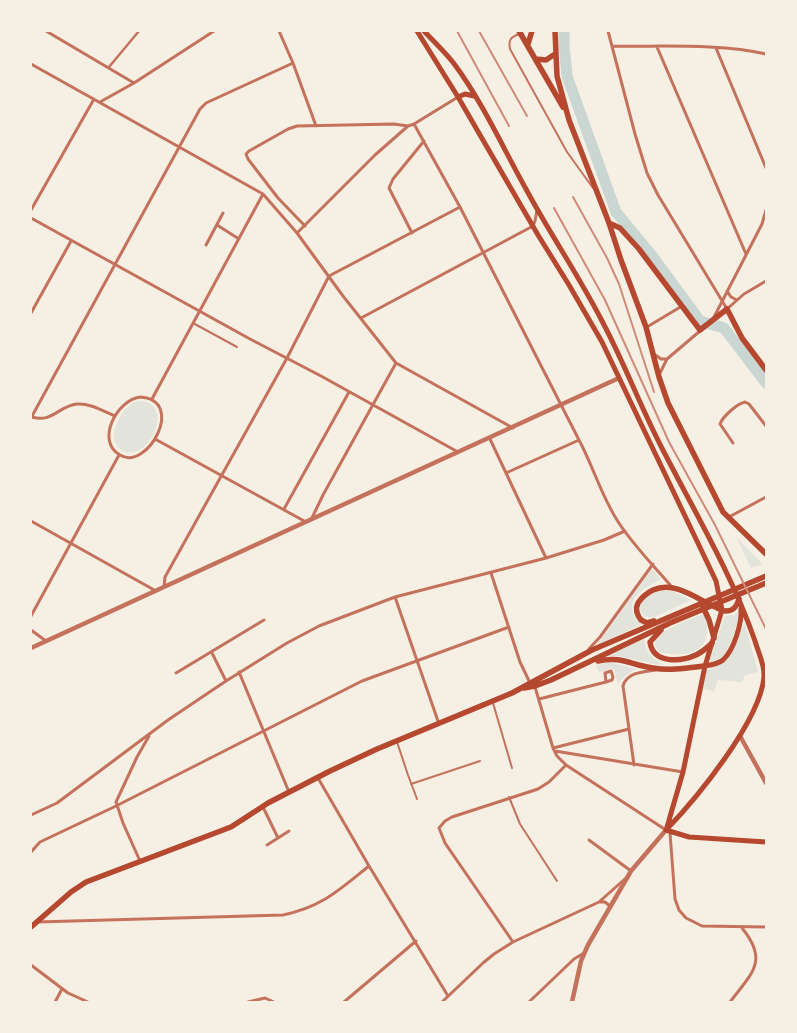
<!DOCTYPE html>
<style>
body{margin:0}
#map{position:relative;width:797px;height:1033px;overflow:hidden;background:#f6efe4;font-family:"PT Sans",sans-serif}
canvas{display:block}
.frame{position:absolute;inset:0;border:32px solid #f6efe4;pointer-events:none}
</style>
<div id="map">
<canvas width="797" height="1033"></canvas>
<div class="frame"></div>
</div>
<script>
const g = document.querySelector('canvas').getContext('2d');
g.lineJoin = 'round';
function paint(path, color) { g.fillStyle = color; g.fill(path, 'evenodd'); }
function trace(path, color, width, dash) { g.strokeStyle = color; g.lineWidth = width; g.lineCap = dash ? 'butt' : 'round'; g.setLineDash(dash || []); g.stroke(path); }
const green = new Path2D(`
 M138,401C176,401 151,459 126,452C101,445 121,404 138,401Z
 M736,537L763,564L751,568Z
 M652,569L661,579C650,586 629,594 632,611C634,617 636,620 642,624L597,645Z
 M658,591H672L691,600L652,618C643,617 636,609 643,600C647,596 653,594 658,591Z
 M739,612C739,622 730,647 724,655C720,659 715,661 709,662L725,616L734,615Z
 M704,614C717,650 689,659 659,652L655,645V638C669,626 686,621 704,614Z
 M745,623L758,672L745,675L742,682L718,680L714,692L703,688L706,670C734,662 733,647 745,623Z
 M644,639C646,653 651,658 664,665C645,664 627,655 607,656Z
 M608,662L636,669L625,676L618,684L614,669L611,668L599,673L596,665Z`);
const river = new Path2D(`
 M564,31V44L567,76L616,212L653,257L700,321L724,328L766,383`);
const service = new Path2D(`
 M519,34C511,37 508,40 510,49L567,152L593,188
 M193,323L237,347
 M493,703L512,768
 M397,742L408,775L417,799
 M411,784L480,761
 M509,797L520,824L557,881`);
const pedestrian = new Path2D(`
 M109,67L139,31`);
const minor = new Path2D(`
 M46,31L134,83
 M279,31L293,63L316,126
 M608,31L635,134L647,173L658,195L727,309L744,294L766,281
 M612,46C660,47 720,43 766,54
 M657,47L746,254
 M716,48L766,168
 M31,64L263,194L297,233L343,296L396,363L513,428
 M100,102L134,83L214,31
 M414,124L460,207L579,440C593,466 601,495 617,520C632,544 653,565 671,586
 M31,210L94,99
 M31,218L250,339L321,376L458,452
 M217,225L239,239
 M305,226L278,198L248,159L246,154L249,151L288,129L297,126L394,124L408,126L414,124L458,97
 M297,233L375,155L408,126
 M412,233L389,188L393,179L424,141
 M206,245L223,213
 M727,291L731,297L737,300
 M31,313L71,241
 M361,318L533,226L535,221L537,210
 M713,319L762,224L766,210
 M647,327L682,306
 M654,354L661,359H666
 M659,375L667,359L700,331
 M140,397C187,400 147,472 120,455C95,441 117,400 140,397Z
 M152,399L263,194
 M31,415L32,417C53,423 58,406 77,404C90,403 103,411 115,416
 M31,418L200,109L206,103L293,63
 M155,439L306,522
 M490,439L546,558
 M733,443L720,424C723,416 737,404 745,402L749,404L766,426
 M506,473L579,440
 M284,509L349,392
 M729,517L766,497
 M311,520L323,495L396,363
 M31,521L156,591
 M491,573L520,662L530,683
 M164,587L165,577L287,358L329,276L460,207
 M395,597L439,724
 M31,616L119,455
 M31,630L46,641
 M589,649L600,637L653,564
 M212,653L226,681
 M239,672L289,792
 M176,673L264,620
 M535,687L553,748L557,756L566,765L666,830
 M539,699L606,682L612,680L613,677L611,671L605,673L606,682
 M553,748L629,729
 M555,751L683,772
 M634,765L623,686C627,672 643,672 656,670
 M318,778L369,866L448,996
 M263,807L278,838
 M31,815L57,803L168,720L226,681L287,643L319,626L395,597L546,558L604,540L625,531
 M670,833L675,899L679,910L686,918L702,926L766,927
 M589,840L631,871
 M267,845L289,831
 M31,852L40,842L116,806L362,681L509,627
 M140,861L123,823L116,802L137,757L149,736
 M599,902H605L611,907
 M37,922L283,915C322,907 339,890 369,866
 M513,942L445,843L439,828L445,821L452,817L538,789L549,782L566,765
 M31,965L68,993L88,1002
 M55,1002L62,989
 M248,1002L265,998L274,1002
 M344,1002L416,941
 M442,1002L483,963L494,954L513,942L599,902L626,878
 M529,1002L574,959L584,953
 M730,1002C752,973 769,961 742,928`);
const tertiary = new Path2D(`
 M31,648L619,378
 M740,736L766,783
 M572,1002L581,961L588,945L631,871L666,830`);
const secondary = new Path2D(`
 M417,31L458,97L538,235L569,285L602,342L716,581L722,610L705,666L683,772L667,827
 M424,31C434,42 446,53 455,65C483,103 503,148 526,189C550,234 579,276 602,321C625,364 642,411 665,454C697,516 732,575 755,641C758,652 765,665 764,677C760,721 697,798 666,830
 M458,97L465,94L474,96
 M705,666C711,665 718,664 723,660C734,650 742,623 741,609
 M666,830L689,837L766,842`);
const primary = new Path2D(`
 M519,31L563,107
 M555,31L557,76L569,120L609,223L621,260L646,327L659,377L668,403L723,512L766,554
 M528,44L532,31
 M536,59L546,60L555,54
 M609,223L620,228L639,249L700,330L727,309L742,338L766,370
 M703,607L709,620L714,638
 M654,621L647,623L641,620C637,615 635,609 638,603C642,597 647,593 653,590C673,581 693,596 711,605C716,607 721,611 726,611C734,611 737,606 739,599
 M661,630L650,642C653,664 680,662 696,655C702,652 707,648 712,643
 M598,661C623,656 630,665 653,668C670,671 688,668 705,666
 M524,688L535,686L551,680L670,623L766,583
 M31,927L71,892L86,882L231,827L268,803L330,771L377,749L512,693L592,650L766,576`);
const rail = new Path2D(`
 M457,31L509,126
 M479,31L527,116
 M573,197L607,258L619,284L654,392
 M554,208L605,300L669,442L715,525L766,629`);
paint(green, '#e2e4dc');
trace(river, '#c9d6d2', 11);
trace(service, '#c5725c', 2);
trace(pedestrian, '#c5725c', 2.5);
trace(minor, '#c5725c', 3);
trace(tertiary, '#c5725c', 4.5);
trace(secondary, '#b5482f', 5);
trace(primary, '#b5482f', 5.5);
trace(rail, '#cf8b77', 2);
</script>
